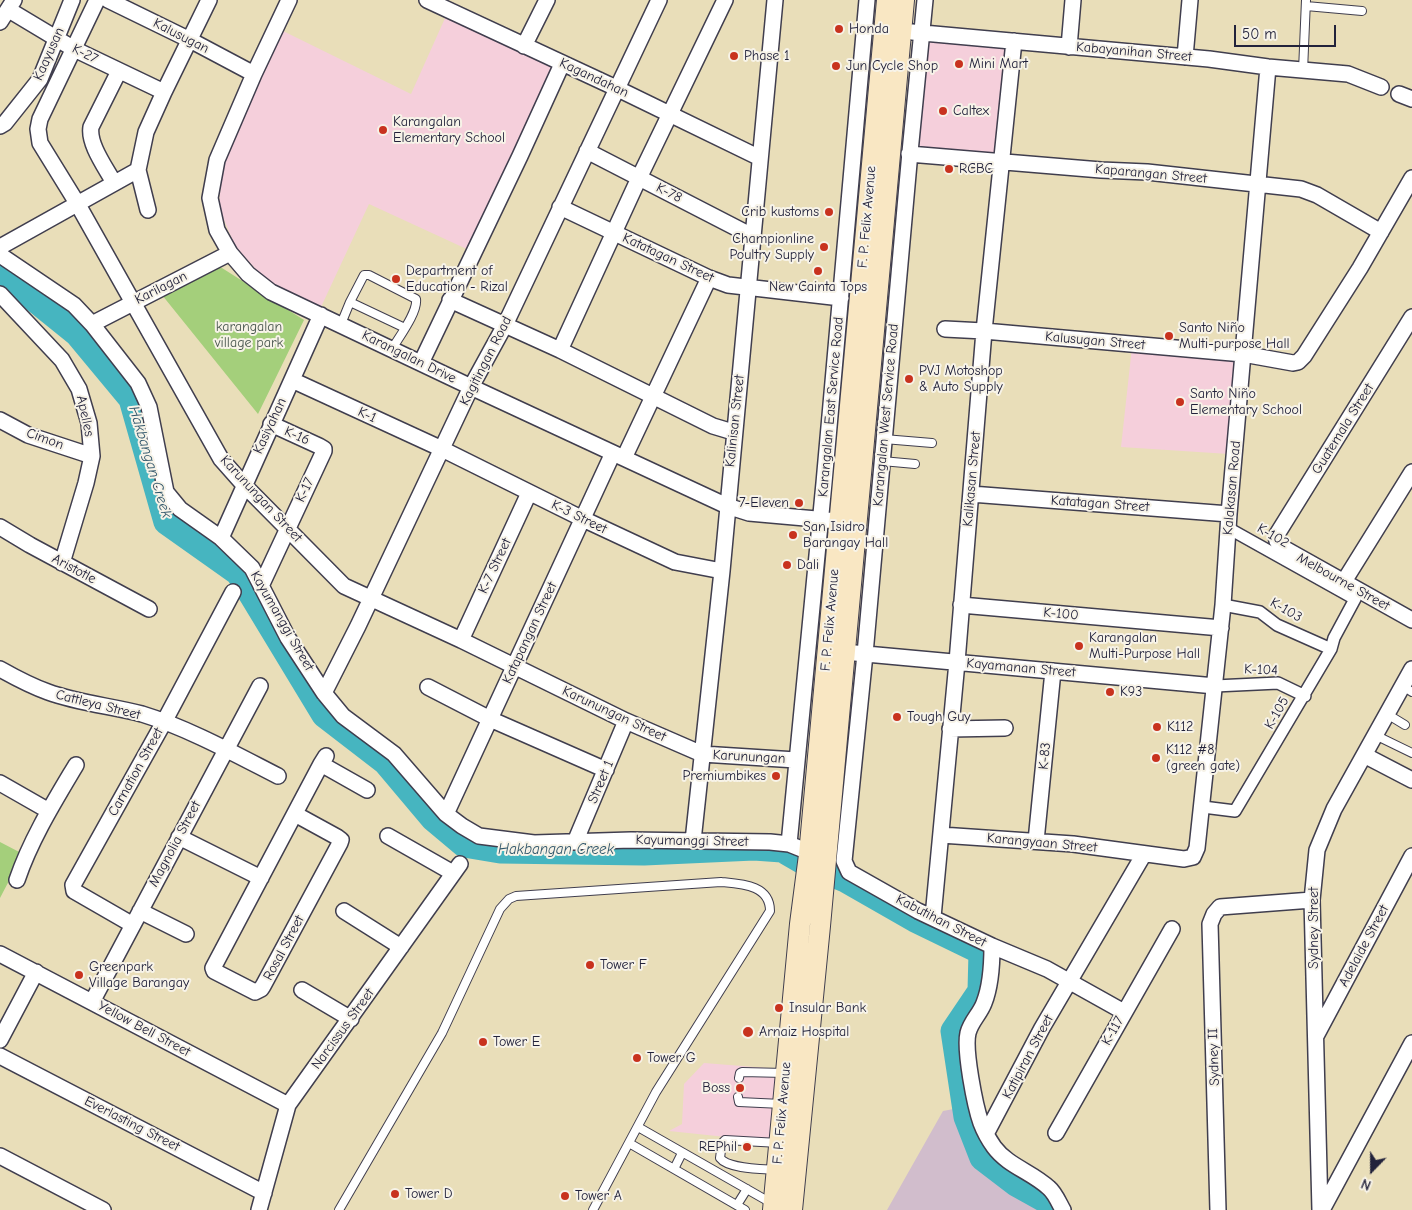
<!DOCTYPE html>
<meta charset="utf-8">
<style>
body{margin:0}
#map{position:relative;width:1412px;height:1210px;overflow:hidden;background:#e9deb9;font-family:"Comic Neue",sans-serif}
canvas{display:block}
.north{position:absolute;left:1347px;top:1145px;width:50px;height:50px;-webkit-text-stroke:4px #f7f3e8;paint-order:stroke;rotate:202deg;font-size:14px;font-weight:700;line-height:20px;text-align:center;color:#22223b}
.north::after{content:'';display:block;margin:auto;width:18px;height:22px;background:#22223b;clip-path:polygon(50% 0,100% 100%,50% 72%,0 100%)}
.scale{position:absolute;left:1234px;top:25px;width:102px;height:22px;box-sizing:border-box;border:2px solid #22223b;border-top:0;padding-left:6px;font-size:15px;line-height:18px;white-space:nowrap;color:#22223b;-webkit-text-stroke:4px #f7f3e8;paint-order:stroke}
</style>
<div id="map">
<canvas width="1412" height="1210"></canvas>
<div class="north">N</div>
<div class="scale">50 m</div>
</div>
<script>
const g = document.querySelector('canvas').getContext('2d');
g.lineJoin = 'round';
function paint(path, color) { g.fillStyle = color; g.fill(path, 'evenodd'); }
function trace(path, color, width, dash) { g.strokeStyle = color; g.lineWidth = width; g.lineCap = dash ? 'butt' : 'round'; g.setLineDash(dash || []); g.stroke(path); }
function label(font, color, halo, rows, align = 'center') {
  g.font = font + ' "Comic Neue",sans-serif'; g.lineWidth = 4; g.setLineDash([]); g.textBaseline = 'middle'; g.strokeStyle = halo; g.fillStyle = color; for (const [text, x, y, turn = 0] of rows) {
    g.save(); g.translate(x, y); g.rotate((+turn || 0) * Math.PI / 180); g.textAlign = isNaN(turn) ? turn : align; if (halo) g.strokeText(text, 0, 0); g.fillText(text, 0, 0); g.restore();
  }
}
const built = new Path2D(`
 M446,16L557,68L471,251L369,204L321,307L284,290L261,275L235,246L219,208L222,165L283,31L411,94Z
 M924,41L1007,48L997,155L915,147Z
 M1132,347L1239,358L1229,454L1121,447Z
 M704,1063L780,1069L774,1142L669,1131L682,1124L684,1084Z`);
const industrial = new Path2D(`
 M964,1107L958,1113L976,1161L1040,1210H887L943,1111Z`);
const green = new Path2D(`
 M217,267L222,268L304,320L258,414L158,290Z
 M0,842L23,854L0,898Z`);
const river = new Path2D(`
 M0,272L77,334L131,399L166,522L238,573L324,715L385,762L433,819L464,845L500,851L644,853L754,848L782,850L808,865L845,880L915,920L981,952L980,991L953,1031L966,1117L982,1158L1016,1184L1050,1203`);
const service = new Path2D(`
 M1306,6L1362,11
 M1303,71L1306,0
 M341,324L350,302
 M392,349C399,337 418,312 416,299L369,275H364L350,302L405,328
 M884,439L932,443
 M882,461L915,464
 M1403,686L1412,692
 M1387,714L1405,725
 M1375,735L1412,753
 M739,1078L740,1073L742,1072L785,1073
 M738,1097L739,1102L782,1104
 M638,1127L773,1204
 M629,1143L745,1210
 M674,1169L682,1153
 M776,1170C763,1169 728,1169 720,1158L722,1143L725,1140L779,1143
 M737,1205L747,1189
 M339,1210L442,1033L500,909L509,899L516,896L721,882C742,884 770,885 770,911L656,1092L593,1210`);
const pedestrian = new Path2D(`
 M1223,605L1260,612L1277,625L1331,649
 M1215,686L1278,683L1305,696
 M1203,807L1235,811L1331,649L1334,638L1355,599L1228,528`);
const minor = new Path2D(`
 M97,0L40,119L38,129L40,143L77,203L221,459L244,485L344,586L461,640L626,721L702,754L796,760
 M108,0L190,40L254,74
 M289,0L254,74L217,160L210,198L217,230L230,253L248,274L271,292L471,387L727,506L749,513L850,522
 M427,0L616,88L760,158
 M925,0L910,152L865,654L844,861L849,872L918,911L992,946L1047,969L1124,1012
 M9,10L74,49L164,92
 M0,22L14,0
 M912,32L1209,59L1268,67L1348,74L1381,87
 M524,46L547,0
 M1069,47L1073,0
 M1185,57L1190,0
 M1399,94L1412,99
 M0,126L5,123L40,79L72,0
 M587,151L752,236
 M909,154L1101,170L1147,172L1301,189L1317,195L1381,232
 M114,183C106,168 88,144 91,127L119,71
 M560,207L709,278L728,285L841,298
 M148,210L138,170L146,132L164,92L209,0
 M0,247L138,170
 M0,255L74,305L92,324L138,383L149,407L166,492L180,509L221,538L252,568L288,638L324,693L343,716L394,754L446,814L462,826L479,836L534,843L631,840L770,842L789,844L819,856
 M0,294L62,360L79,389L89,423L92,456L86,483L62,563
 M450,300L560,350L713,426L733,432
 M1412,317L1276,536L1277,541L1280,546L1412,620
 M92,324L230,253
 M945,329L984,331L1243,354L1293,363L1298,362L1304,356L1360,268L1412,178
 M560,350L639,178L725,0
 M421,363L520,156L562,64
 M292,380L442,449L583,519L675,562L722,571
 M0,420L28,435L92,456
 M624,458L709,278
 M971,494L1229,514
 M0,527L30,545L149,609
 M221,538L321,315
 M1343,583L1412,472
 M261,586L324,451V449L319,446L271,424
 M961,605L1221,628
 M461,640L529,493
 M855,653L1215,686
 M0,669C16,678 31,686 48,692C78,703 111,706 142,714C188,728 235,754 278,776
 M428,687L490,719L606,770
 M324,693L358,626L471,387L505,325L659,0
 M950,729L1005,728
 M1364,755L1412,780
 M321,764L367,790
 M0,783L49,811
 M295,814L337,837L341,840L340,843L263,986L261,989L255,992L214,971L213,968L321,764L326,756
 M446,814L613,453
 M941,835L1073,844L1184,859L1193,857L1197,848L1223,605L1229,514L1268,67
 M388,836L453,873
 M179,837L261,878
 M693,841L722,571L775,0
 M1036,841L1053,671
 M575,842L626,721
 M789,844L824,483L867,0
 M17,880C31,839 54,802 76,765
 M140,911L186,934
 M344,911L401,947
 M933,917L957,662L984,331L1014,41
 M133,925L74,891L73,885L164,722L233,592
 M992,946C992,963 990,988 984,1003C980,1014 971,1021 968,1033C964,1050 975,1106 981,1123C984,1131 989,1140 994,1147C1008,1166 1032,1172 1049,1188C1055,1193 1059,1203 1063,1210
 M0,954L288,1105
 M302,990L351,1019
 M92,1002L260,686
 M1316,1036L1412,856
 M0,1040L36,972
 M0,1056L264,1193
 M1056,1133L1172,929
 M986,1134L1042,1028L1144,854
 M0,1156L103,1210
 M259,1210L288,1105L460,864
 M1218,1210L1210,924L1214,914L1220,907L1312,900
 M1320,1210L1312,900L1317,850L1334,809L1412,669
 M1322,1210L1412,1043`);
const secondary = new Path2D(`
 M773,1210L800,924L809,855L887,0
 M792,1210L820,926L904,0`);
const markers = [
 [839,29,5,"#c8321e"],
 [734,56,5,"#c8321e"],
 [959,64,5,"#c8321e"],
 [836,66,5,"#c8321e"],
 [943,111,5,"#c8321e"],
 [383,130,5,"#c8321e"],
 [949,169,5,"#c8321e"],
 [829,212,5,"#c8321e"],
 [824,247,5,"#c8321e"],
 [818,271,5,"#c8321e"],
 [396,279,5,"#c8321e"],
 [1169,336,5,"#c8321e"],
 [909,379,5,"#c8321e"],
 [1180,402,5,"#c8321e"],
 [799,503,5,"#c8321e"],
 [793,535,5,"#c8321e"],
 [787,565,5,"#c8321e"],
 [1079,646,5,"#c8321e"],
 [1110,692,5,"#c8321e"],
 [897,717,5,"#c8321e"],
 [1157,727,5,"#c8321e"],
 [1156,758,5,"#c8321e"],
 [776,776,5,"#c8321e"],
 [590,965,5,"#c8321e"],
 [79,975,5,"#c8321e"],
 [779,1008,5,"#c8321e"],
 [748,1032,6,"#c8321e"],
 [483,1042,5,"#c8321e"],
 [637,1058,5,"#c8321e"],
 [740,1088,5,"#c8321e"],
 [747,1147,5,"#c8321e"],
 [395,1194,5,"#c8321e"],
 [565,1196,5,"#c8321e"]
];
const poiNames = [
 ["Honda",849,29],
 ["Phase 1",744,56],
 ["Mini Mart",969,64],
 ["Jun Cycle Shop",846,66],
 ["Caltex",953,111],
 ["Karangalan",393,122],
 ["Elementary School",393,138],
 ["RCBC",959,169],
 ["Crib kustoms",819,212,"right"],
 ["Championline",814,239,"right"],
 ["Poultry Supply",814,255,"right"],
 ["Department of",406,271],
 ["Education - Rizal",406,287],
 ["New Cainta Tops",818,287,"center"],
 ["Santo Niño",1179,328],
 ["Multi-purpose Hall",1179,344],
 ["PVJ Motoshop",919,371],
 ["& Auto Supply",919,387],
 ["Santo Niño",1190,394],
 ["Elementary School",1190,410],
 ["7-Eleven",789,503,"right"],
 ["San Isidro",803,527],
 ["Barangay Hall",803,543],
 ["Dali",797,565],
 ["Karangalan",1089,638],
 ["Multi-Purpose Hall",1089,654],
 ["K93",1120,692],
 ["Tough Guy",907,717],
 ["K112",1167,727],
 ["K112 #8",1166,750],
 ["(green gate)",1166,766],
 ["Premiumbikes",766,776,"right"],
 ["Tower F",600,965],
 ["Greenpark",89,967],
 ["Village Barangay",89,983],
 ["Insular Bank",789,1008],
 ["Arnaiz Hospital",759,1032],
 ["Tower E",493,1042],
 ["Tower G",647,1058],
 ["Boss",730,1088,"right"],
 ["REPhil",737,1147,"right"],
 ["Tower D",405,1194],
 ["Tower A",575,1196]
];
const streetNames = [
 ["Kalusugan",181,36,27],
 ["Kabayanihan Street",1134,52,5],
 ["Kaayusan",49,54,-66],
 ["K-27",85,54,27],
 ["Kagandahan",594,78,25],
 ["Kaparangan Street",1151,174,5],
 ["K-78",669,193,27],
 ["F. P. Felix Avenue",867,217,-85],
 ["Katatagan Street",668,258,25],
 ["Karilagan",161,288,-27],
 ["Kalusugan Street",1095,341,5],
 ["Karangalan Drive",409,357,26],
 ["Kagitingan Road",486,361,-63],
 ["Karangalan East Service Road",831,407,-85],
 ["K-1",367,415,25],
 ["Karangalan West Service Road",886,415,-85],
 ["Apelles",85,416,78],
 ["Kalinisan Street",735,421,-84],
 ["Kasiyahan",270,426,-65],
 ["Guatemala Street",1343,429,-58],
 ["K-16",297,436,24],
 ["Cimon",45,439,20],
 ["Kalikasan Street",972,479,-85],
 ["Kalakasan Road",1232,488,-85],
 ["K-17",305,490,-65],
 ["Karunungan Street",261,499,47],
 ["Katatagan Street",1100,504,4],
 ["K-3 Street",579,517,26],
 ["K-102",1273,536,30],
 ["K-7 Street",495,566,-65],
 ["Aristotle",74,569,28],
 ["Melbourne Street",1343,582,29],
 ["K-103",1286,610,30],
 ["K-100",1061,614,5],
 ["F. P. Felix Avenue",830,620,-85],
 ["Kayumanggi Street",282,621,60],
 ["Katapangan Street",530,633,-65],
 ["Kayamanan Street",1021,668,5],
 ["K-104",1261,670,2],
 ["Cattleya Street",98,705,14],
 ["K-105",1277,713,-60],
 ["Karunungan Street",614,714,25],
 ["K-83",1045,756,-84],
 ["Karunungan",749,757,3],
 ["Carnation Street",136,772,-61],
 ["Street 1",601,782,-67],
 ["Kayumanggi Street",692,841,1],
 ["Karangyaan Street",1042,843,5],
 ["Magnolia Street",175,844,-62],
 ["Kabutihan Street",941,921,27],
 ["Sydney Street",1314,928,-90],
 ["Adelaide Street",1364,946,-62],
 ["Rosal Street",284,948,-62],
 ["Yellow Bell Street",144,1029,28],
 ["Narcissus Street",343,1029,-54],
 ["K-117",1113,1031,-61],
 ["Katipiran Street",1028,1057,-62],
 ["Sydney II",1214,1057,-92],
 ["F. P. Felix Avenue",782,1113,-85],
 ["Everlasting Street",132,1124,27]
];
const parkNames = [
 ["karangalan",249,327],
 ["village park",249,343]
];
const waterNames = [
 ["Hakbangan Creek",150,462,73],
 ["Hakbangan Creek",556,850]
];
paint(built, '#f5cfdb');
paint(industrial, '#d1bdcc');
paint(green, '#a4cf7b');
trace(river, '#46b5c0', 25);
trace(service, '#403e4e', 10);
trace(pedestrian, '#403e4e', 14);
trace(minor, '#403e4e', 18);
trace(secondary, '#403e4e', 22);
trace(service, '#fff', 8);
trace(pedestrian, '#fff', 11);
trace(minor, '#fff', 15);
trace(secondary, '#f9e7c3', 20);
for (const [x, y, r, color] of markers) { const dot = new Path2D(); dot.arc(x, y, r, 0, 2 * Math.PI); g.fillStyle = color; g.fill(dot); trace(dot, '#f7f3e8', 2); }
label('14px', '#22223b', '#f7f3e8', poiNames, 'left');
label('14px', '#22223b', '#f7f3e8', streetNames);
label('14px', '#49564e', '#f7f3e8', parkNames);
label('italic 15px', '#2f556a', '#f7f3e8', waterNames);
</script>
